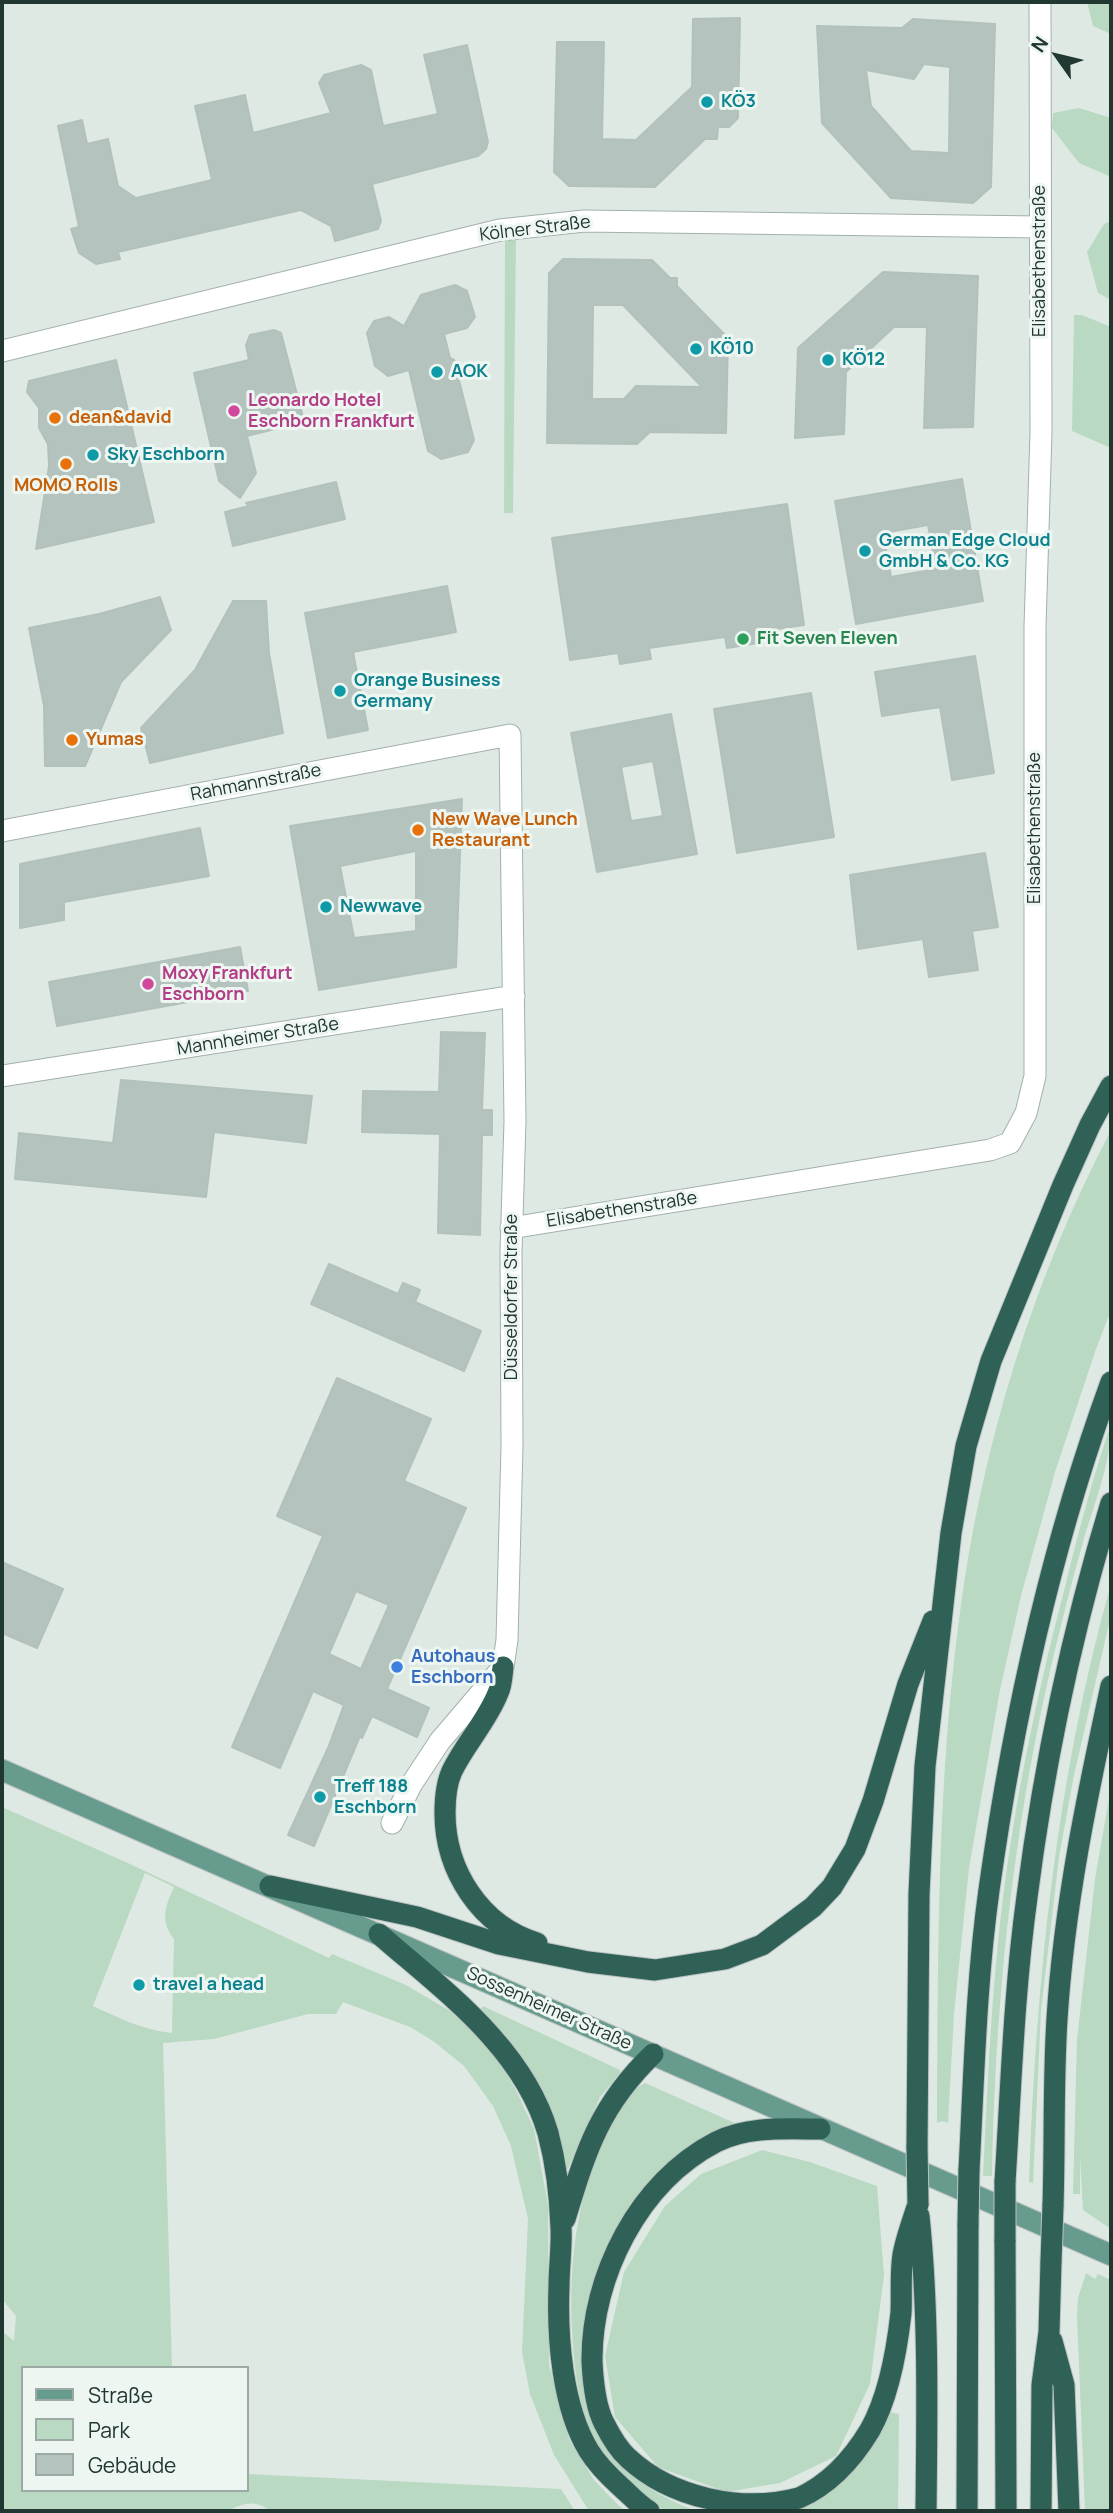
<!DOCTYPE html>
<meta charset="utf-8">
<style>
body{margin:0}
#map{position:relative;width:1113px;height:2513px;overflow:hidden;background:#dfe9e4;font-family:Manrope,sans-serif}
canvas{display:block}
.frame{position:absolute;inset:0;border:4px solid #213732;pointer-events:none}
.legend{position:absolute;left:21px;top:2366px;width:228px;height:126px;box-sizing:border-box;background:#eef6f2;border:2px solid #9caaa5;margin:0;padding:9px 12px;list-style:none;font-size:21px;color:#213732}
.legend li{display:flex;align-items:center;gap:14px;height:35px}
.legend b{width:35px;border:2px solid #9caaa5}
.north{position:absolute;left:1022px;top:21px;width:70px;height:70px;-webkit-text-stroke:5px #eef6f2;paint-order:stroke;rotate:304deg;font-size:19px;font-weight:700;line-height:28px;text-align:center;color:#213732}
.north::after{content:'';display:block;margin:auto;width:24px;height:32px;background:#213732;clip-path:polygon(50% 0,100% 100%,50% 72%,0 100%)}
</style>
<div id="map">
<canvas width="1113" height="2513"></canvas>
<div class="frame"></div>
<ul class="legend">
<li><b style="height:9px;background:#669b8e"></b>Straße</li>
<li><b style="height:19px;background:#b9d9c2"></b>Park</li>
<li><b style="height:19px;background:#b4c3bd"></b>Gebäude</li>
</ul>
<div class="north">N</div>
</div>
<script>
const g = document.querySelector('canvas').getContext('2d');
g.lineJoin = 'round';
function paint(path, color) { g.fillStyle = color; g.fill(path, 'evenodd'); }
function trace(path, color, width, dash) { g.strokeStyle = color; g.lineWidth = width; g.lineCap = dash ? 'butt' : 'round'; g.setLineDash(dash || []); g.stroke(path); }
function label(font, color, halo, rows, align = 'center') {
  g.font = font + ' Manrope,sans-serif'; g.lineWidth = 6; g.setLineDash([]); g.textBaseline = 'middle'; g.strokeStyle = halo; g.fillStyle = color; for (const [text, x, y, turn = 0] of rows) {
    g.save(); g.translate(x, y); g.rotate((+turn || 0) * Math.PI / 180); g.textAlign = isNaN(turn) ? turn : align; if (halo) g.strokeText(text, 0, 0); g.fillText(text, 0, 0); g.restore();
  }
}
const green = new Path2D(`
 M1087,2H1111V34L1093,26Z
 M1079,108L1111,118V177L1079,163L1052,128L1053,113Z
 M1111,221V300L1098,293L1087,252L1104,224Z
 M505,235H516L513,513H504Z
 M1074,315H1082L1111,327V448L1072,431Z
 M1111,1130V1310L1096,1349L1055,1472L1021,1596L1000,1690L969,1868L954,2014L948,2123L942,2121L937,2123C938,1953 937,1781 960,1612C982,1445 1033,1279 1111,1130Z
 M1111,1424C1111,1464 1094,1504 1083,1542C1071,1585 1060,1628 1050,1671C1012,1837 995,2006 992,2176H983C987,2098 990,2020 998,1943C1010,1821 1035,1701 1066,1583C1079,1530 1093,1476 1111,1424Z
 M1111,1584V1615L1074,1775L1059,1857L1041,2011L1033,2183L1029,2182C1036,1981 1056,1778 1111,1584Z
 M1111,1787V2229L1083,2210L1080,2157V2194H1073L1077,2040L1095,1879Z
 M2,1807L130,1864L329,1958L332,1954L406,1985L450,2011L479,2037L500,2063L516,2090L534,2129L548,2205L549,2365L570,2441L594,2480L619,2506L627,2511H589L554,2455L530,2394L522,2352L528,2219L511,2146L493,2106L464,2066L433,2041L410,2027L343,2002L336,2014H308L214,2039L163,2043L172,2368H23V2490H247V2474L561,2489L575,2511H271C255,2500 245,2502 228,2511H2V2331L14,2341L16,2316L2,2299ZM145,1873L174,1887C165,1907 160,1921 174,1939L172,2033C143,2030 119,2018 93,2006Z
 M483,2006L620,2070V2073L600,2097L566,2173L480,2011Z
 M645,2083L737,2124L690,2145L670,2161L653,2178L594,2290L610,2450C632,2481 661,2498 697,2511C687,2511 673,2513 665,2510C652,2505 641,2492 631,2484C583,2445 575,2388 572,2330C569,2264 576,2203 602,2142C611,2121 624,2092 645,2083Z
 M762,2150L810,2162L877,2186L884,2275L870,2384L836,2456L780,2483L726,2492L658,2467L615,2417L605,2356L624,2272L665,2206L701,2174Z
 M1086,2273L1095,2279L1098,2274L1111,2280V2511H1085L1077,2317L1078,2298Z
 M890,2412L899,2414L898,2511H795C839,2494 872,2456 890,2412Z`);
const building = new Path2D(`
 M740,18L738,118L729,127H718L717,139H705L655,187L569,186L554,172L557,42H604L602,139L636,140L692,87L693,19Z
 M913,19L995,24L991,187L973,203L891,198L822,123L817,26L902,28ZM924,64L950,67L949,153L911,151L871,106L866,70L914,79Z
 M467,45L488,142L486,149L478,156L372,184L381,221L378,229L335,241L331,226L301,210L118,252L120,259L96,264L79,253L71,229L79,227L58,126L82,120L87,144L108,139L118,186L136,198L212,180L195,106L245,95L253,133L331,113L319,83L324,75L361,65L371,70L383,126L438,114L424,55Z
 M563,259L652,260L670,278H677V286L728,338L726,433L650,432L637,444L547,443L549,273ZM593,305H623L702,387L636,386L624,399H592Z
 M883,272L978,276L973,427L924,428L927,327H894L846,372L844,434L795,438L798,348Z
 M455,285L467,291L475,317L467,328L444,334L450,358L454,360L474,440L468,452L441,459L428,451L409,370L388,376L375,366L367,333L374,321L389,317L404,326L421,295Z
 M274,330L281,333L303,417L299,423L247,436L256,473L240,498L219,481L194,373L249,360L246,345L250,335Z
 M116,360L154,522L36,549L49,466L48,444L39,428V408L27,392L29,381Z
 M962,479L983,601L856,624L835,501ZM928,525L936,569L891,577L883,533Z
 M336,482L345,519L233,546L225,512L249,506L246,503Z
 M787,504L804,625L757,632L758,643L727,648L725,637L649,648L651,659L620,664L618,653L570,660L552,538Z
 M447,586L456,632L353,652L368,730L328,738L305,613Z
 M160,597L171,630L121,682L85,766H45L44,706L29,628L99,614Z
 M233,601H266L269,653L283,733L150,763L141,728L195,670Z
 M975,656L994,773L952,780L940,707L882,716L875,672Z
 M811,693L834,837L737,853L714,709Z
 M671,714L697,854L597,872L571,733ZM653,761L663,816L631,821L621,767Z
 M462,799L456,967L319,990L290,826ZM416,851V931L354,938L340,866Z
 M200,828L209,876L64,902V920L20,928V864Z
 M985,853L998,927L972,931L978,970L929,977L923,939L858,949L850,875Z
 M240,947L248,991L57,1026L49,982Z
 M441,1032L485,1033L482,1110H492V1135H482L480,1235L438,1233L440,1134L362,1132L363,1091L439,1092Z
 M121,1080L312,1096L306,1143L214,1132L206,1197L15,1179L19,1133L113,1143Z
 M329,1264L398,1294L403,1283L420,1290L415,1302L481,1331L464,1371L311,1304Z
 M337,1378L431,1419L404,1481L466,1508L387,1689L429,1708L417,1737L372,1716L362,1738L360,1736L314,1846L288,1835L328,1748L344,1705L313,1691L280,1768L232,1747L323,1536L277,1516ZM356,1591L389,1605L361,1669L329,1654Z
 M2,1562L63,1589L37,1648L2,1633Z`);
const minor = new Path2D(`
 M2,351L500,230L584,221L1040,227
 M2,831L510,735L515,1121L511,1252L512,1446L507,1640L503,1667L440,1741L411,1785L392,1823
 M2,1076L514,996
 M511,1228L990,1150L1010,1143L1026,1113L1035,1076V627L1041,432L1040,2`);
const major = new Path2D(`
 M2,1770L1111,2255`);
const highway = new Path2D(`
 M503,1667C502,1675 502,1685 498,1693C487,1721 465,1744 452,1771C446,1784 445,1798 445,1813C445,1870 480,1926 537,1943
 M270,1886L417,1917L499,1944L588,1962L655,1970L725,1959L762,1945L813,1907L832,1887L855,1849L873,1801L908,1684L933,1621
 M379,1934C443,1990 523,2047 548,2133C556,2163 560,2197 561,2228C562,2247 559,2267 559,2286C557,2337 562,2407 589,2451C597,2464 610,2477 621,2487C630,2495 639,2505 649,2511
 M820,2129C786,2129 747,2126 716,2142C639,2182 591,2276 592,2362C593,2381 595,2406 604,2423C610,2435 619,2450 628,2458C671,2498 742,2513 799,2498C830,2484 852,2460 870,2430C888,2398 897,2349 901,2313C902,2294 900,2274 903,2255C906,2238 913,2220 918,2204
 M917,2147L919,1894L925,1766L951,1533L966,1446L991,1361L1063,1185L1090,1125L1111,1086
 M969,2170C974,2077 976,1983 989,1890C1013,1718 1051,1546 1111,1382
 M1005,2182C1011,2087 1014,1991 1027,1897C1044,1764 1072,1631 1111,1503
 M1053,2206C1055,2144 1053,2081 1057,2019C1064,1906 1087,1796 1111,1686
 M919,2216C929,2314 927,2413 926,2511
 M565,2219C586,2151 599,2106 653,2054
 M1005,2240L1006,2511
 M1052,2341L1064,2385L1069,2511
 M967,2511L968,2224
 M1041,2511L1042,2385L1049,2332L1051,2261`);
const highwayBridge = new Path2D(`
 M917,2147L918,2204
 M968,2224L969,2170
 M1005,2240V2182
 M1051,2261L1053,2206`);
const markers = [
 [707,102,7,"#0f9aa8"],
 [696,349,7,"#0f9aa8"],
 [828,360,7,"#0f9aa8"],
 [437,372,7,"#0f9aa8"],
 [234,411,7,"#d1479c"],
 [55,418,7,"#e8710a"],
 [93,455,7,"#0f9aa8"],
 [66,464,7,"#e8710a"],
 [865,551,7,"#0f9aa8"],
 [743,639,7,"#2e9e5b"],
 [340,691,7,"#0f9aa8"],
 [72,740,7,"#e8710a"],
 [418,830,7,"#e8710a"],
 [326,907,7,"#0f9aa8"],
 [148,984,7,"#d1479c"],
 [397,1667,7,"#3f7fe0"],
 [320,1797,7,"#0f9aa8"],
 [139,1985,7,"#0f9aa8"]
];
const cultureNames = [
 ["KÖ3",721,102],
 ["KÖ10",710,349],
 ["KÖ12",842,360],
 ["AOK",451,372],
 ["Sky Eschborn",107,455],
 ["German Edge Cloud",879,541],
 ["GmbH & Co. KG",879,562],
 ["Orange Business",354,681],
 ["Germany",354,702],
 ["Newwave",340,907],
 ["Treff 188",334,1787],
 ["Eschborn",334,1808],
 ["travel a head",153,1985]
];
const streetNames = [
 ["Kölner Straße",535,229,-7],
 ["Elisabethenstraße",1040,261,-90],
 ["Rahmannstraße",256,783,-11],
 ["Elisabethenstraße",1035,828,-90],
 ["Mannheimer Straße",258,1037,-9],
 ["Elisabethenstraße",622,1210,-9],
 ["Düsseldorfer Straße",512,1297,-90],
 ["Sossenheimer Straße",549,2009,24]
];
const hotelNames = [
 ["Leonardo Hotel",248,401],
 ["Eschborn Frankfurt",248,422],
 ["Moxy Frankfurt",162,974],
 ["Eschborn",162,995]
];
const foodNames = [
 ["dean&david",69,418],
 ["MOMO Rolls",66,486,"center"],
 ["Yumas",86,740],
 ["New Wave Lunch",432,820],
 ["Restaurant",432,841]
];
const leisureNames = [
 ["Fit Seven Eleven",757,639]
];
const shopNames = [
 ["Autohaus",411,1657],
 ["Eschborn",411,1678]
];
paint(green, '#b9d9c2');
paint(building, '#b4c3bd');
trace(building, '#b2c2bb', 2);
trace(minor, '#a2b0ab', 23);
trace(major, '#bcc3c2', 23);
trace(highway, '#bcc3c2', 23);
trace(minor, '#fff', 21);
trace(major, '#669b8e', 21);
trace(highway, '#2f6157', 21);
trace(highwayBridge, '#bcc3c2', 23, []);
trace(highwayBridge, '#2f6157', 21);
for (const [x, y, r, color] of markers) { const dot = new Path2D(); dot.arc(x, y, r, 0, 2 * Math.PI); g.fillStyle = color; g.fill(dot); trace(dot, '#eef6f2', 2.5); }
label('bold 18px', '#0d838f', '#eef6f2', cultureNames, 'left');
label('18px', '#213732', '#eef6f2', streetNames);
label('bold 18px', '#b23c85', '#eef6f2', hotelNames, 'left');
label('bold 18px', '#c56008', '#eef6f2', foodNames, 'left');
label('bold 18px', '#27864d', '#eef6f2', leisureNames, 'left');
label('bold 18px', '#366cbe', '#eef6f2', shopNames, 'left');
</script>
